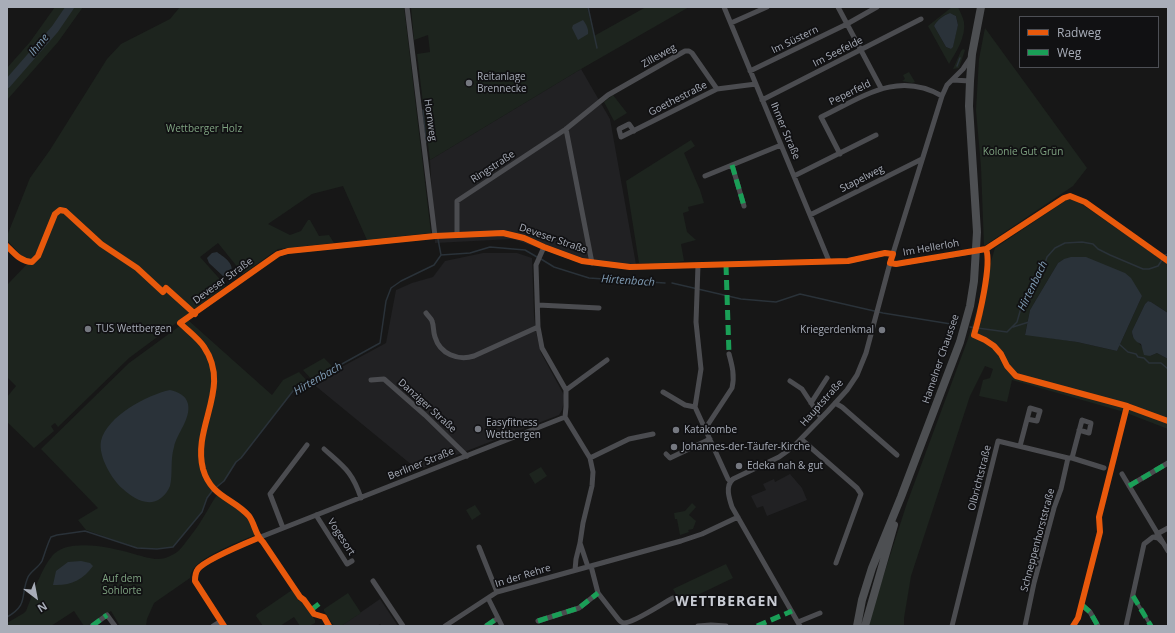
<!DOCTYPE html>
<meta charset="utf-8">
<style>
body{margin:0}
#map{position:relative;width:1175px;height:633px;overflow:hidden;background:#171717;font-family:"Open Sans",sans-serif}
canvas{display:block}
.frame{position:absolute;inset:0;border:8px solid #a8adb8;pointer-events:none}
.legend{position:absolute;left:1019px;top:16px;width:140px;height:52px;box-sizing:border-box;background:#111113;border:1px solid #4d4f55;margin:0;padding:5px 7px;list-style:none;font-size:12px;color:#a8adb8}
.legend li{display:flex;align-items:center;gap:8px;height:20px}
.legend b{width:20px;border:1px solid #4d4f55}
.north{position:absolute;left:16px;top:577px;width:40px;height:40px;-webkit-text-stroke:3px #111113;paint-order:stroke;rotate:148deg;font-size:11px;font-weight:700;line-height:16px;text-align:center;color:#a8adb8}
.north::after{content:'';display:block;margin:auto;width:14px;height:18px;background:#a8adb8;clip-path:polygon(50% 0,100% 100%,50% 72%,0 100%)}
</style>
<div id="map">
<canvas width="1175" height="633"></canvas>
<div class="frame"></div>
<ul class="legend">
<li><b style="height:5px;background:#e8590c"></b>Radweg</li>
<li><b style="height:5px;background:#1a9f57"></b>Weg</li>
</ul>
<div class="north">N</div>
</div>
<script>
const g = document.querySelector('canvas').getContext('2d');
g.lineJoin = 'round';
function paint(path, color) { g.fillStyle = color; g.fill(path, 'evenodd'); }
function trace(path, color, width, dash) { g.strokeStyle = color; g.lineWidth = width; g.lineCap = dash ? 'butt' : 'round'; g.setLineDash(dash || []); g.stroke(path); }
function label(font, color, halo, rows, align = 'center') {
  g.font = font + ' "Open Sans",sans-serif'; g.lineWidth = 3.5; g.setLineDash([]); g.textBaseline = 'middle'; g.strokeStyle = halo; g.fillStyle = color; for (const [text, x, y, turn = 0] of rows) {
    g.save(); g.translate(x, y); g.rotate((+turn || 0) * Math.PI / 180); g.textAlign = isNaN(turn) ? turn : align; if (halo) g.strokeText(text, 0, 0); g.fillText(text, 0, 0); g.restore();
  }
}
const built = new Path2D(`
 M581,69L610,119L637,270L586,265L513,239L435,243L430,160Z
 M483,253H517L532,258L534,316L536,332L541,353L565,397L562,410L559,415L546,420L418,470L312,383L386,343L396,290L412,283L433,277L445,261Z
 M790,474L802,488L807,500L767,516L763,506L757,508L751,496L766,490L763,484L774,479L775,482Z
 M380,599L398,626H382L380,624L377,626H341Z`);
const green = new Path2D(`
 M55,7H83L58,42L7,100V68L30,42Z
 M180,7H404L431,233L367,240L343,186L312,194L268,224L290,235L301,231L308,220H310L319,236L329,235L334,243L278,249L243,274L218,243L200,257L226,286L129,358L58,427L55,423L51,426L54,431L34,448L7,422V397L16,386L7,377V285L29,262H32L26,261L7,240V236L30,178L50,150L107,59L121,44L170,19ZM59,210L65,211L102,243L138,267L159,288L155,286L137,268L101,244L65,211L60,210L53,219L56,212Z
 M411,7H587L594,36L646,7H689L581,69L430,160L417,54L430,52L428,35L414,40Z
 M952,7H958C960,12 963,17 964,22C966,37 956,52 949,64L928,26ZM950,13L956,16L958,24L953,46L951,49L946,47L934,26C937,20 944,15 950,13Z
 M985,28L1087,168L1073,186L984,246L981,167L976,110L979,59Z
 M963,49L965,50L959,68L953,69L961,51Z
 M909,72L915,82L912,83L902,81L905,79L903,75Z
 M613,95L627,113L614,121L604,102Z
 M691,140L695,146L684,153L700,190L704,203L688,207L689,211L683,213L687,232L696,240L681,244L684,261L669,263H639L626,181Z
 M1068,199L1079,202L1168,264V313L1151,302L1148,301L1145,304L1132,331V335L1150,356L1157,353L1168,359V429L1124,412L1012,380L1007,402L979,396L983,380L990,378L993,369L985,366L970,396L911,576L904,618V626H869L875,602L907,503L968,339L995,248ZM1064,259L1142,296L1117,351L1077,342L1025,334L1030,310L1058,263Z
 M188,320L272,395L283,380L299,372L308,382L293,391L241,458L236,462L224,481L213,490L207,498L202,512L173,547L157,549L137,548L86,530L78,520L98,508L41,449L129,363Z
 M324,358L334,368L312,380L303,370Z
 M541,467L547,476L535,484L529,474Z
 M217,495L238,509L248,517L255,535C240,541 205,555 195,567C192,570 190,574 190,578L154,603L147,619L146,626H120L111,611L87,626H84L74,611L51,626H7V623L24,613L26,611C33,594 41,569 52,556C68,537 113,548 134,554C150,558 159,563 174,554C181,550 184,544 189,538C193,532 198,527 201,521C207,512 211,503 217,495Z
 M692,503L696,507L689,515L696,521L693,529L688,530L689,532L680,535L677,519H675L674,513L685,511Z
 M475,505L481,514L472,520L466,510Z
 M726,564L733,578L681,603L673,589Z
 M292,590L299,601H302L315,620V623L309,626H300L294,617L280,626H263L256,616L257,614Z
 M348,593L361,613L341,626H334L324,611V609Z`);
const water = new Path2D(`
 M950,13L956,16L958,25L953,47L951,49L946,47L934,26C937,20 944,15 950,13Z
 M583,20C586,24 589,29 588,34L578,40L572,28L573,25Z
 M217,252C225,258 236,264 230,275L224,277L209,263L207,258L212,253Z
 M1071,257H1086L1125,273L1131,278L1142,296L1117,351L1077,342L1025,335L1030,310L1058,263L1064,259Z
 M1148,301L1151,302L1168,313V359L1157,353L1150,356L1144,355L1141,344C1135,342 1132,337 1132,331L1145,304Z
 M170,390C178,392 186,395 188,404C191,419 177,433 174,447C170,460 173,474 170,486C168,491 165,495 161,498C148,508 133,498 123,489C112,480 98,456 101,441C107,416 147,395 170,390Z
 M81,561L90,563L93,566C83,580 70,586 53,585L56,571L68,562Z`);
const stream = new Path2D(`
 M588,7L597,48
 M957,66L960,58
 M423,110L426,142
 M438,239L441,255
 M1165,255L1168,254
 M541,259L554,267L589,278L665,283
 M672,283L741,299L776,302L800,294L883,313L957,325
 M970,327L1007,332L1017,322L1021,308L1032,290L1036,278L1043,269L1047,257L1055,248L1065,243L1082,242L1093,244L1098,249L1110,255L1143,269H1149L1158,266L1162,260
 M1013,327L1029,322
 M1119,344L1128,352L1136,354L1138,357L1144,358L1149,363H1161L1168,369
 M7,617C29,605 20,595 28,577C31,571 39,567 42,561C45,553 47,545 51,537L57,535L85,531L137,548L157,549L173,547L202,512L207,498L213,490L224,481L236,462L241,458L293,391L380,343L386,301L391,288L401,281L434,265L441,255L470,253L490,247L525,250L537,257`);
const river = new Path2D(`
 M7,84L55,29L70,7`);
const pedestrian = new Path2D(`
 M1133,596L1151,626`);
const minor = new Path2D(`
 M407,7L435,236
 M724,7L829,261
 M838,7L881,88
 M731,23L767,7
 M750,71L847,24L877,7
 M953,80L970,81
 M762,100L921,19
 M566,129L592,263
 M634,131L629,124L619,129L621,137L717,89L756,84
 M840,154L821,117C861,98 897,70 942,96
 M732,165L744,206
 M705,176L781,145
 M794,176L876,135
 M810,215L922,159
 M457,234V201L566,129L608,95L685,51H689L692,53L717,89
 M544,247L536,265L538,327L542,348L566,390V407L565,417L590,458L593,472L592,486L583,523L580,543L576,559L575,570
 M890,263L896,264L976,251
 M538,305L599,308
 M426,313C428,316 431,318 432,321C434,326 433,332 435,337C440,354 458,361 474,356L538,327
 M180,323L278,254L288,251L435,236L503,233L524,238L544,247L582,261L630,267L848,261L885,253L893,254
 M371,380L384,379L425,415L467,456
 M790,381L802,389L821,418
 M566,390L607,360
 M663,392L685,405L695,407
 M811,403L827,378
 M835,403L842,407L897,455
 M695,407L701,369L696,322L698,265
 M695,407L728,479L730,481
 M705,429L732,388C735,376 732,365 729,354
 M801,439L857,488L861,494L836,563
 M1020,446L1030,408L1040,411L1037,421L1027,419
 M324,449C344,467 352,471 361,498
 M666,454L670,458L710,439
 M590,458L629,439L653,434
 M1072,458L1082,420L1091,423L1089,433L1079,430
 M1122,474L1168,551
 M1129,486L1168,463
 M316,515L347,564L352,561
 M283,528L270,494L307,445
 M1157,534L1168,528
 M580,543L588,567
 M479,547L497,592
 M591,566L598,593L619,620C621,622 622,623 624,623C634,623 663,603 673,598
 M373,581L403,626
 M488,598L502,626
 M1082,605L1090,612L1098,626
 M538,621L579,608L598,593
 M798,622L820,613
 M92,626L107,615L115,626
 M213,626L221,621
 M224,626L195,581C195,577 195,573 198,569C205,560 246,543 258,538L565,417
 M445,626L497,592L681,541L702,534L738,517
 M486,626L498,618
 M698,626L711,625L726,626
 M800,626L732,507C729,498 725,486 733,479L779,457L793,447L828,411L847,390L857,375L866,353L890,263L942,96L947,85L963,69L971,57
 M952,626L998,441L1068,458H1072L1104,468
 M1025,626L1034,583L1054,508L1061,489L1068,458
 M1126,626L1144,544L1153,537L1158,538L1163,543`);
const primary = new Path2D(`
 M857,626L862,600L872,568L901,497L960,342L970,306L974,281L977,232L969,106L970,81L972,54L981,7
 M865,626L894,525`);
const quiet = new Path2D(`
 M732,165L744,206
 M726,265L729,354
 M1129,486L1168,463
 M1133,596L1151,626
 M1082,605L1090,612L1098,626
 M311,610L320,603
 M538,621L579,608L598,593
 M92,626L107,615
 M486,626L498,618
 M757,626L792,611`);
const cycleway = new Path2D(`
 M7,246C14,253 21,262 32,262L38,256L55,214L60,210L65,211L101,244L137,268L163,292L166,288L195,314
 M986,249C992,264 979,318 974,335L985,340L994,346L1001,354L1007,366L1016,376L1127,406L1168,421
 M224,626L195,581C195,577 195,573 198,569C205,560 246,543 258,538
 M329,626L324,617L314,614L304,600L300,597L263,542C255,535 255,524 249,516C233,498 211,497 203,469C192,426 232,388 204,347C198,338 188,331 180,323L278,254L288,251L435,236L503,233L524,238L544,247L582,261L630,267L848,261L885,253L893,254L890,263L896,264L986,249L1064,198L1070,196L1085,202L1168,261
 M1073,626L1078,618L1100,532L1099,517L1127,406`);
const markers = [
 [469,83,4,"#757880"],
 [88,329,4,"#757880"],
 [882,330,4,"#757880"],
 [478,429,4,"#757880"],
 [676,430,4,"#757880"],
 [674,447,4,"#757880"],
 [739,466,4,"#757880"]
];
const streetNames = [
 ["Im Süstern",795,40,-26],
 ["Im Seefelde",838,52,-27],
 ["Zilleweg",659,56,-29],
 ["Peperfeld",850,93,-26],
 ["Goethestraße",678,99,-27],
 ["Hornweg",430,120,82],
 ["Ihmer Straße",785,131,67],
 ["Ringstraße",493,167,-33],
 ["Stapelweg",862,179,-27],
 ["Deveser Straße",553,239,19],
 ["Im Hellerloh",931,248,-10],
 ["Deveser Straße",223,281,-36],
 ["Hamelner Chaussee",941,359,-71],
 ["Hauptstraße",822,403,-48],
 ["Danziger Straße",427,406,42],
 ["Berliner Straße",421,464,-22],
 ["Olbrichtstraße",980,478,-76],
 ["Vogesort",341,537,57],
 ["Schneppenhorststraße",1038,540,-75],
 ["In der Rehre",523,576,-17]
];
const poiNames = [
 ["Reitanlage",477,77],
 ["Brennecke",477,89],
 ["TUS Wettbergen",96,329],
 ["Kriegerdenkmal",874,330,"right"],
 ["Easyfitness",486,423],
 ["Wettbergen",486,435],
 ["Katakombe",684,430],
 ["Johannes-der-Täufer-Kirche",682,447],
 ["Edeka nah & gut",747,466]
];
const parkNames = [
 ["Wettberger Holz",204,129],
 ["Kolonie Gut Grün",1023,152],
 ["Auf dem",122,579],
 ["Sohlorte",122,591]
];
const waterNames = [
 ["Ihme",39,45,-51],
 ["Hirtenbach",628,281,4],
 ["Hirtenbach",1033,286,-64],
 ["Hirtenbach",318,379,-30]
];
const districtNames = [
 ["WETTBERGEN",727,602]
];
paint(built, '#212123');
paint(green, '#1d241e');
paint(water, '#2a3239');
trace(stream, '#2a3239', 1.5);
trace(river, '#2a3239', 8);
trace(pedestrian, '#4b4c50', 3.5);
trace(minor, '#4b4c50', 5);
trace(primary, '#4d4f52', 8);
trace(quiet, '#1a9f57', 5, [10, 5]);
trace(cycleway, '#e8590c', 6);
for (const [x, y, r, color] of markers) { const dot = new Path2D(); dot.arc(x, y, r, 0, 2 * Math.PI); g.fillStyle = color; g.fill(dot); trace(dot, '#111113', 1.5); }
label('10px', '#a8adb8', '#111113', streetNames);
label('10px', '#a8adb8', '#111113', poiNames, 'left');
label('10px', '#7fa381', '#111113', parkNames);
label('italic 11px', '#7f9bb3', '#111113', waterNames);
g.letterSpacing = '1px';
label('bold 14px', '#c9ccd4', '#111113', districtNames);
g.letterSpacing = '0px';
</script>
